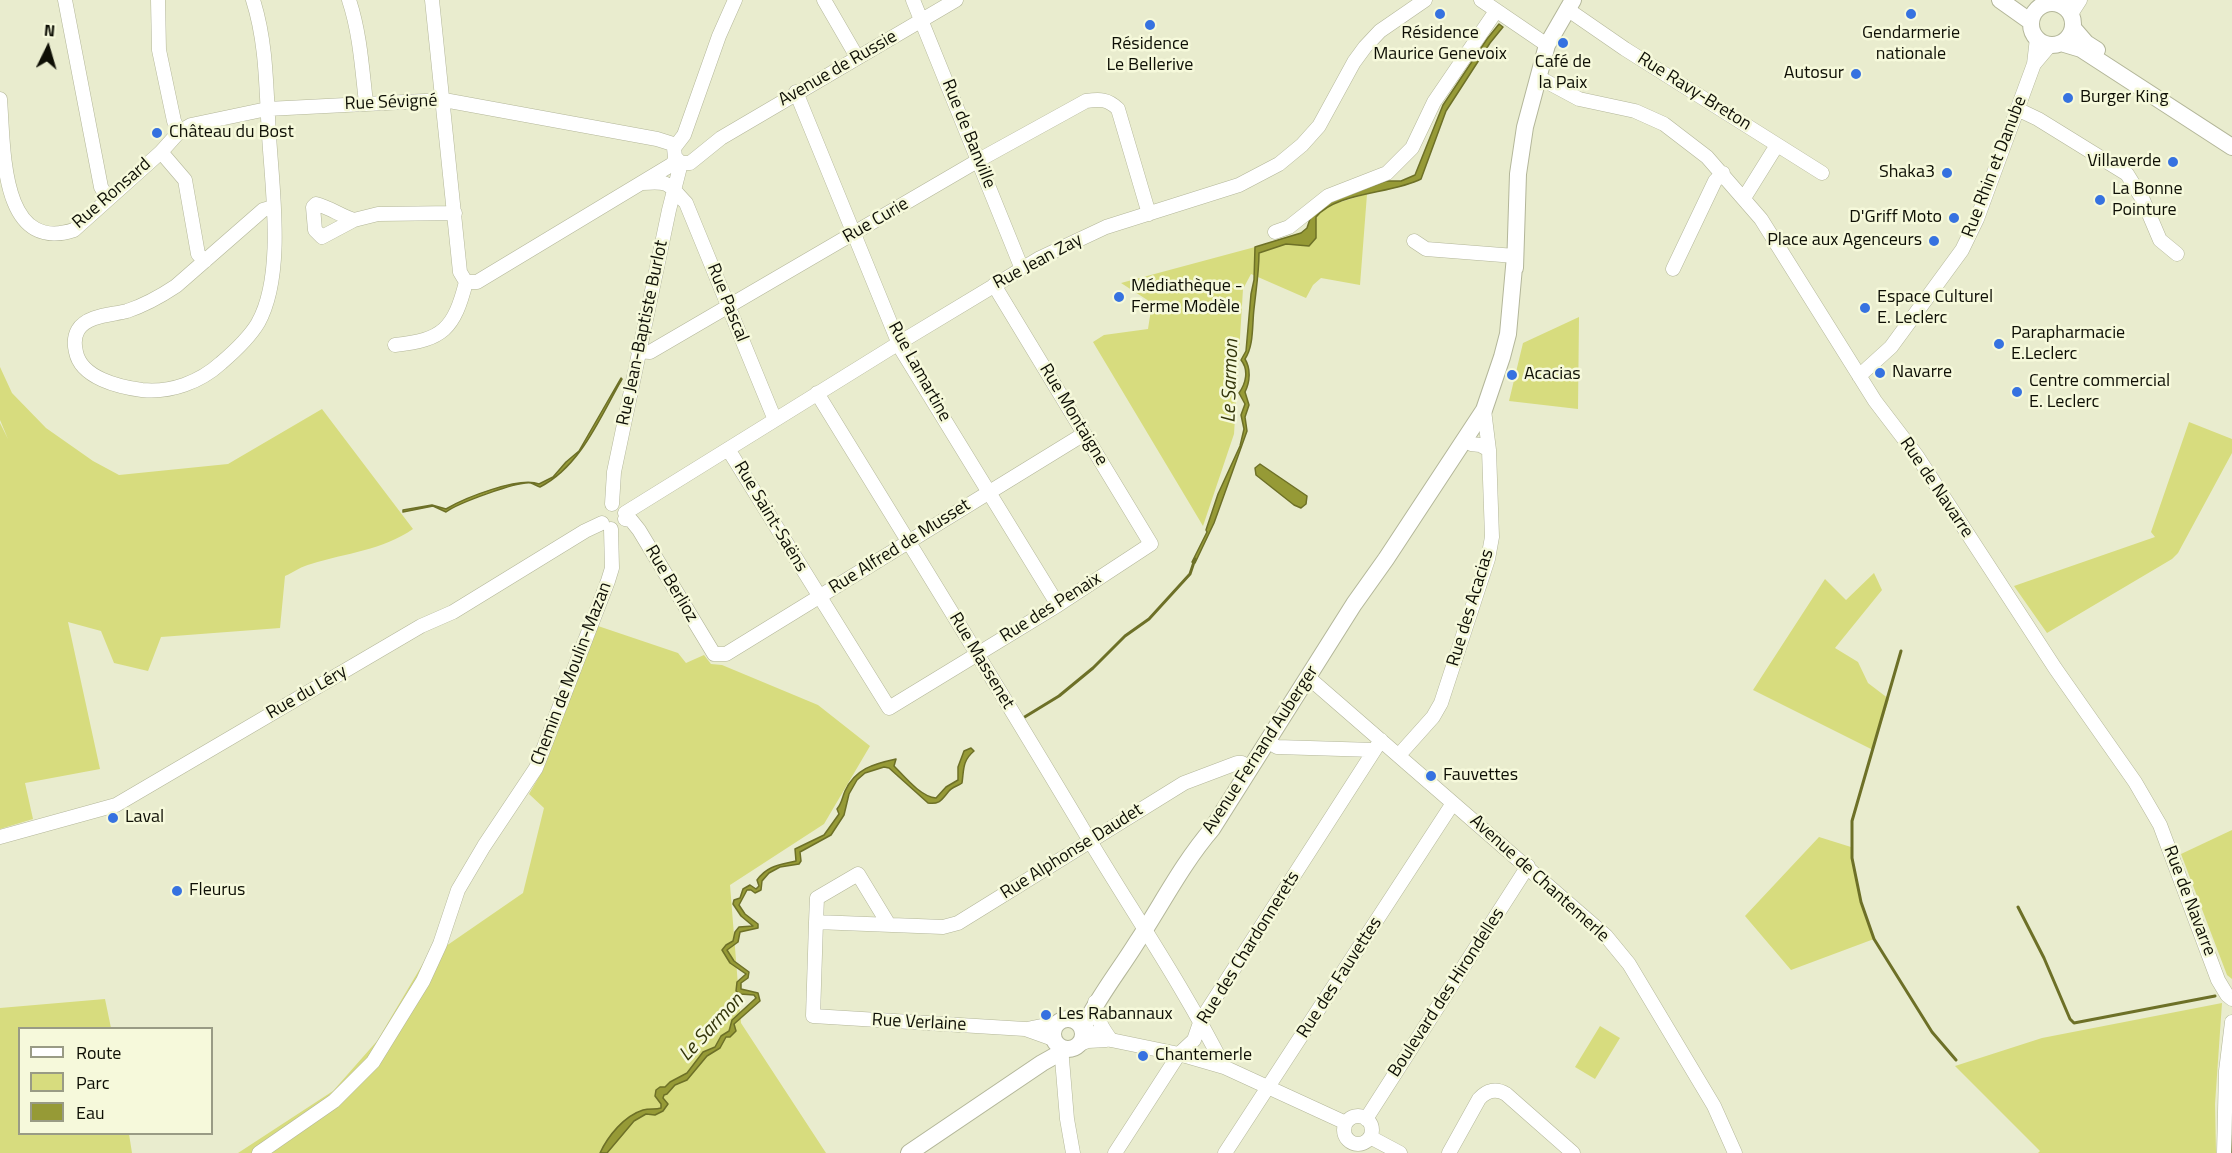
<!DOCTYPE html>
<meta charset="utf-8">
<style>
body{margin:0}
#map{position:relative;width:2232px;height:1153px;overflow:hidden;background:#e9ecce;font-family:"Titillium Web",sans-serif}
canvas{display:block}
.legend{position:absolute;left:18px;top:1027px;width:195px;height:108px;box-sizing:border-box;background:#f6f9db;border:2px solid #999b85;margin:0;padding:8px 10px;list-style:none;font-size:18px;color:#0e0f05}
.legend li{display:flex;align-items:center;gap:12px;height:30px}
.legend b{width:30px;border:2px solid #999b85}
.north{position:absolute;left:18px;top:18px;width:60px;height:60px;-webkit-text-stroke:4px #f6f9db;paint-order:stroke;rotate:5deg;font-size:16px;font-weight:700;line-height:24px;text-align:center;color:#0e0f05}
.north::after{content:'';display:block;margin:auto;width:21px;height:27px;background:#0e0f05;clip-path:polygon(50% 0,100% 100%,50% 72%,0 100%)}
</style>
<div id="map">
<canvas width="2232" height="1153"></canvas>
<ul class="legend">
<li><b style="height:8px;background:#fff"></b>Route</li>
<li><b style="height:16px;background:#d7dc7e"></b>Parc</li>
<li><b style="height:16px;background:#969a36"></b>Eau</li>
</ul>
<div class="north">N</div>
</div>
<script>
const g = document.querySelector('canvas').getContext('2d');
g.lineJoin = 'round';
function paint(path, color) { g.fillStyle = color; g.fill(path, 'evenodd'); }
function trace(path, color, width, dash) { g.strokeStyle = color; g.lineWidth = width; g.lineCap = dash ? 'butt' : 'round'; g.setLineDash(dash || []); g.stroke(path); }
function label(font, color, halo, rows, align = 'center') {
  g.font = font + ' "Titillium Web",sans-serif'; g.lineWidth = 5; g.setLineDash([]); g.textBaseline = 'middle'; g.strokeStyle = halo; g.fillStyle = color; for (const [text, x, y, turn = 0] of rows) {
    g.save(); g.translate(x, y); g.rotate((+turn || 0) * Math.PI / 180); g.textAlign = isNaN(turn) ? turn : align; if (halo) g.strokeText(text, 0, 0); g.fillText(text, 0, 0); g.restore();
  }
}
const green = new Path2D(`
 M1367,194L1360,285L1321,278L1313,285L1306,298L1251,274L1243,289L1234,434L1203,526L1093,342L1104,335L1148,329L1152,303L1121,283L1255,247L1313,242L1316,217L1327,206Z
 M1579,317L1578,409L1509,401L1523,343Z
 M0,367L12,393L46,428L93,461L119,475L228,464L322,409L413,529C383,550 346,553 311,564C302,566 294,572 285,576L280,628L161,637L148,671L114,663L101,631L68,622L100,769L25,783L33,819L0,829V423L8,439L0,420Z
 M2189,422L2232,439V453L2178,553L2172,559L2047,633L2014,586L2155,537L2151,532Z
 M1874,573L1882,590L1835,648L1858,662L1868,683L1889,699L1873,750L1753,690L1825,579L1846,600Z
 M598,626L678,653L686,663L704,655L711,664L722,665L818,705L870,746L824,824L730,885L741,1023L826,1153H238L333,1091L377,1041L428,955L449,944L523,893L544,808L529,794L543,770Z
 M2232,830V979L2227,975L2181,854Z
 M1819,837L1851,847L1861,901L1874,939L1791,970L1745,916Z
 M105,999L111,1028H20V1134H129L132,1153H0V1008Z
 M2222,1003L2215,1104L2216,1153H2038L2040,1151L1955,1066L2042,1038Z
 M1600,1026L1620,1038L1595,1079L1575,1067Z`);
const water = new Path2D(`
 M1499,24L1503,27L1490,43L1446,111L1421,179C1392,194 1336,192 1316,217V238L1309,246L1286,244L1259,253C1259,272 1256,290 1254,309C1252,325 1254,346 1245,359C1251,369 1250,382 1245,392L1249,405L1245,417L1247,431L1214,523L1195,563L1192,562L1207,532L1206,530L1218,494L1240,446L1244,429L1241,415L1245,404L1239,393C1246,383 1249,370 1241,360L1246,351L1251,294L1254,280L1255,247L1301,233L1307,228L1311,216L1328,202L1386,181H1401L1415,175L1443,105L1487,39Z
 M621,378L622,379C600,417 581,466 540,487C537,486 534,484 531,483C518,481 458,503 446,512L433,506L403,512V510L432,505L446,509C464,498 520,476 539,484L553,477L566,462L579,451Z
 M1260,464L1307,496L1306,504L1301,508L1294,505L1256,475L1255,468Z
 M971,748L974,751C962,761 964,770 962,783C958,786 952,787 949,791C942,799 940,805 928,803L889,768L884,767L865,773L857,780L849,794L844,815L831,835L800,852L801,861L799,864L780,867L769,873L762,881L761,890L755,893L751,890H747L739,905L745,914L758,924V928L740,932L738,942L727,950L734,961L749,972L748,978L741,983V989L758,993L760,1001L734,1024L736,1031L730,1037H726L720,1048L707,1056L687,1080L675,1085L667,1094L664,1095L663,1098L668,1104L663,1111L655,1115L646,1114L634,1121L607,1153H600C608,1136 624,1116 643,1110C650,1108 655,1110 661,1108V1104L655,1096L656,1090L660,1087H665L670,1082L687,1073L703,1052L715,1047L721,1036L729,1031L732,1020L756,998L754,995L740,994L736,991L737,982L746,974L730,963L722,950L726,945L733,941L735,932L739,927L753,926L741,916L733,904L734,900L740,898L743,889L750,885L756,889L759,886L757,880C768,865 780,865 796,861L795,849L824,835L839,814L837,809C842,803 842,798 845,791C855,769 873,764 896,759L894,766C905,777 921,797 936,798L946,787L958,780V767L964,751Z`);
const stream = new Path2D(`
 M1901,651L1852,821V858L1861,902L1874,939L1932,1032L1956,1060
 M1023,718L1059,696L1093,668L1125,636L1149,619L1190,574L1195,559
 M2018,907L2044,958L2070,1019L2074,1023L2215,996
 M2231,1136L2232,1153`);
const minor = new Path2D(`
 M65,0L101,187L108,199
 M158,0L159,50L174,121L179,132
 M253,0C267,44 266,89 269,135C272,188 285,275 258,323C249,338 235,351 221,363C200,382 171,393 142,390C119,387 81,378 76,352C74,344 74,337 78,330C87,315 112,315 127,311C145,305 161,296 176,286L263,210L273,207
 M349,0C360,33 362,68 366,103
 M432,0L460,272L466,282
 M735,0L719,36L684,135L674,148L675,157L681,163H690L721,138L956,0
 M824,0L857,57
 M913,0L1022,269
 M1481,0L1547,45
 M2060,4L2069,0
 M1567,9L1625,49L1822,173
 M2071,14L2080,0
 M2035,63L2051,44
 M1538,77L1579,99L1635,111L1664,124L1707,157L1761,219L1875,401L1917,456L2055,668L2135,782L2160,825L2218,980L2227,995L2232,999
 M796,92L901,349L1058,605
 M0,99C4,149 0,254 74,230L161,152L179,132L191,125L267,109L444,100L657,139L676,145
 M2017,109L2038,119L2127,174L2143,200L2160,240L2177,254
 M161,152L185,180L198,254L205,261
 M642,183C671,181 667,183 686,203L775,420
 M1744,198L1777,145
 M354,220C341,216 329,207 316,204L313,207L315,230L322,237L354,220L378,214L455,213
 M1275,232L1289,227L1328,196L1387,173L1412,148L1434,102L1496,11
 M1414,241L1426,249L1515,256
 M1673,269L1715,181L1723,173
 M466,282H477L671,165L676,160
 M395,345C443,340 454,329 466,282
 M638,351L650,352L979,160L1086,101C1100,99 1108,99 1118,109L1149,214
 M1859,376L1891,347L1962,250L1977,219L2034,64L2037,38
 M817,393C908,541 999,688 1087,836C1133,913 1184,987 1224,1067
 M1471,444L1480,445L1489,450
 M728,449L889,708L1058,605L1151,544L994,285
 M612,504L614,472L669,210L681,163
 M625,513L899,343L1040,258L1106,227L1239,185L1279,164L1302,145L1319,126L1354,62L1365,47L1380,31L1425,0
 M625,519L631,520L639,530L714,654H726L1084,434
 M1309,678L1606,936L1629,964L1714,1106L1735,1153
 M1268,742L1277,747L1374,750
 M1399,755L1433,717L1441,703L1488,559L1492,537L1489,450L1484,410
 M0,837L116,805L421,626L453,612L585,531L602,523
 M816,922L817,898L858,874L889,925
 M1095,1002C1096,1018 1102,1028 1111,1040
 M1027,1029L1056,1023
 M1084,1030L1111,1040L1179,1054L1224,1067L1346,1123
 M1053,1039L1025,1029L813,1016L816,922L943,927L958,923L1184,783L1237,763H1242L1251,768
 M1080,1044L1088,1041L1106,1040
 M1061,1047L1067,1119L1073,1153
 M1344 1130a14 14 0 1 1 28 0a14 14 0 1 1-28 0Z
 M1366,1119L1528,866
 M1370,1137L1400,1153
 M259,1153L334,1101L373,1062L423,981L440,944L458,890L484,846L536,768L608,581L612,568L611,529
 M1115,1153L1179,1054L1194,1040L1201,1020L1381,740
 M1225,1153L1453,803
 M1449,1153L1479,1099C1487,1090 1496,1088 1506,1094L1573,1153
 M2224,1153L2226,1071L2232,1022`);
const major = new Path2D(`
 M2000,0L2031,22
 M2031 24a21 21 0 1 1 42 0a21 21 0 1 1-42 0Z
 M2073,28L2086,43L2097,50
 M2061,43L2081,49L2232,147
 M1515,268L1518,174L1525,127L1547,45L1573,0
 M1053 1034a15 15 0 1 1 30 0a15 15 0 1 1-30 0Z
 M1083,1028C1098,997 1119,971 1137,942C1162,904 1182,864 1212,829L1354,604L1386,559L1484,410L1502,357L1508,334L1515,256
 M909,1153L1042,1063L1067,1049`);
const markers = [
 [1440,14,6,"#3672e0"],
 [1911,14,6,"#3672e0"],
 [1150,25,6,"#3672e0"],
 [1563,43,6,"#3672e0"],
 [1856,74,6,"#3672e0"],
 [2068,98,6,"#3672e0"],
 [157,133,6,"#3672e0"],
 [2173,162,6,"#3672e0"],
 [1947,173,6,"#3672e0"],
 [2100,200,6,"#3672e0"],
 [1954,218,6,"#3672e0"],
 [1934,241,6,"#3672e0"],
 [1119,297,6,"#3672e0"],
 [1865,308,6,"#3672e0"],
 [1999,344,6,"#3672e0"],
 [1880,373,6,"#3672e0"],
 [1512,375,6,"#3672e0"],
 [2017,392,6,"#3672e0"],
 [1431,776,6,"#3672e0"],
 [113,818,6,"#3672e0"],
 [177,891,6,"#3672e0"],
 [1046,1015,6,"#3672e0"],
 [1143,1056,6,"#3672e0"]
];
const poiNames = [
 ["Résidence",1440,34,"center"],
 ["Maurice Genevoix",1440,55,"center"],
 ["Gendarmerie",1911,34,"center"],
 ["nationale",1911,55,"center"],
 ["Résidence",1150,45,"center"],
 ["Le Bellerive",1150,66,"center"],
 ["Café de",1563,63,"center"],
 ["la Paix",1563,84,"center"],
 ["Autosur",1844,74,"right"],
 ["Burger King",2080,98],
 ["Château du Bost",169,133],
 ["Villaverde",2161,162,"right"],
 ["Shaka3",1935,173,"right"],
 ["La Bonne",2112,190],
 ["Pointure",2112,211],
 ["D'Griff Moto",1942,218,"right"],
 ["Place aux Agenceurs",1922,241,"right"],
 ["Médiathèque -",1131,287],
 ["Ferme Modèle",1131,308],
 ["Espace Culturel",1877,298],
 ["E. Leclerc",1877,319],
 ["Parapharmacie",2011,334],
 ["E.Leclerc",2011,355],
 ["Navarre",1892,373],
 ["Acacias",1524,375],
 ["Centre commercial",2029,382],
 ["E. Leclerc",2029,403],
 ["Fauvettes",1443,776],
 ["Laval",125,818],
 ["Fleurus",189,891],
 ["Les Rabannaux",1058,1015],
 ["Chantemerle",1155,1056]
];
const streetNames = [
 ["Avenue de Russie",838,69,-30],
 ["Rue Ravy-Breton",1694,92,32],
 ["Rue Sévigné",391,103,-2],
 ["Rue de Banville",968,134,68],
 ["Rue Rhin et Danube",1995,167,-69],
 ["Rue Ronsard",112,194,-41],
 ["Rue Curie",876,221,-30],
 ["Rue Jean Zay",1038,262,-28],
 ["Rue Pascal",727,303,68],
 ["Rue Jean-Baptiste Burlot",643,333,-78],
 ["Rue Lamartine",919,372,61],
 ["Rue Montaigne",1073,415,59],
 ["Rue de Navarre",1936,488,56],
 ["Rue Saint-Saëns",770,517,59],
 ["Rue Alfred de Musset",900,547,-32],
 ["Rue Berlioz",671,584,59],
 ["Rue des Penaix",1051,608,-32],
 ["Rue des Acacias",1471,608,-73],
 ["Rue Massenet",981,661,59],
 ["Chemin de Moulin-Mazan",572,674,-69],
 ["Rue du Léry",307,693,-30],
 ["Avenue Fernand Auberger",1261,750,-57],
 ["Rue Alphonse Daudet",1072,852,-32],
 ["Avenue de Chantemerle",1539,879,42],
 ["Rue de Navarre",2189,901,69],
 ["Rue des Chardonnerets",1249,948,-58],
 ["Rue des Fauvettes",1340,978,-57],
 ["Boulevard des Hirondelles",1447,993,-57],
 ["Rue Verlaine",919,1023,3]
];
const waterNames = [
 ["Le Sarmon",1231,381,-88],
 ["Le Sarmon",712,1028,-47]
];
paint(green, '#d7dc7e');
paint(water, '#969a36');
trace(water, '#6d7027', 1.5);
trace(stream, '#6d7027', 3);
trace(minor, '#b3b699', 15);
trace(major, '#b3b699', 18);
trace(minor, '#fff', 14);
trace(major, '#fff', 16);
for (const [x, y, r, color] of markers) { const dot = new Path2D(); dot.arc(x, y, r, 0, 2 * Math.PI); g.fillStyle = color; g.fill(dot); trace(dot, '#f6f9db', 2); }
label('18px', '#0e0f05', '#f6f9db', poiNames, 'left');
label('18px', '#0e0f05', '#f6f9db', streetNames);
label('italic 20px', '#34360b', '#f6f9db', waterNames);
</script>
